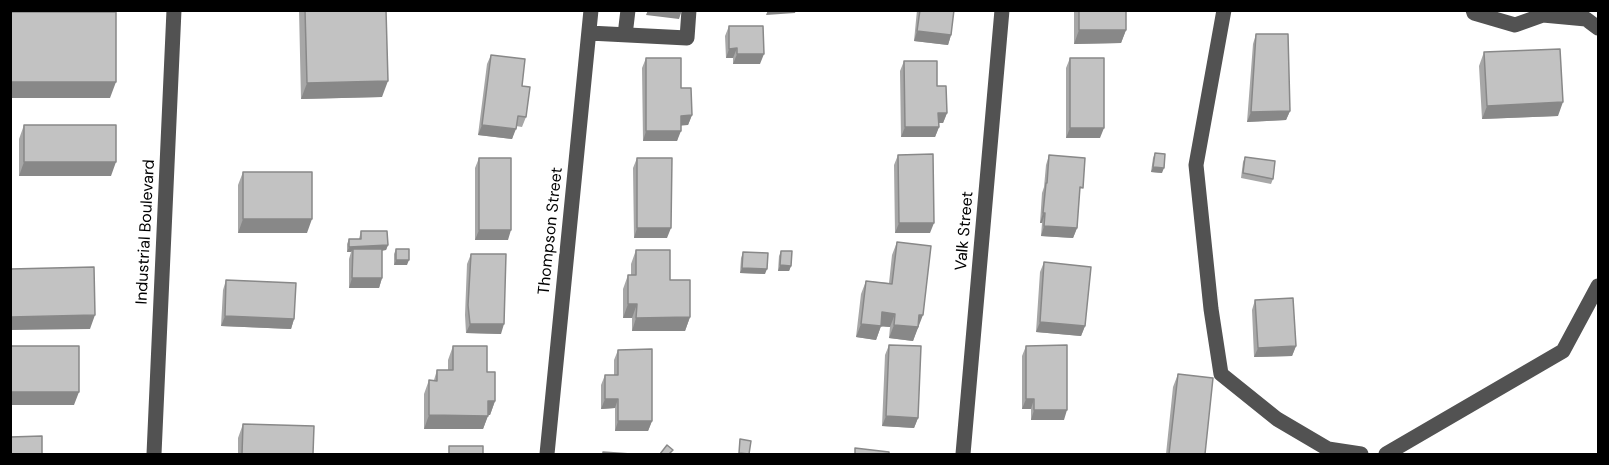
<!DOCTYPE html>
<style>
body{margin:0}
#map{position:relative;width:1609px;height:465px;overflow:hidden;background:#fff;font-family:"DM Sans",sans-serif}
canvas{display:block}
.frame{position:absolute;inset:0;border:12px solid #000;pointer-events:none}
</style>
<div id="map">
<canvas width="1609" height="465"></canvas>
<div class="frame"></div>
</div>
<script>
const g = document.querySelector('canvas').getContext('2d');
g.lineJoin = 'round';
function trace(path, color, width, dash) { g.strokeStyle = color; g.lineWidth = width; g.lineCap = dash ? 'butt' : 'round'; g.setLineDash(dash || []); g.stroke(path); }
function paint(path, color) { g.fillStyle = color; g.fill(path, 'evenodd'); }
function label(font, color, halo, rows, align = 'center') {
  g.font = font + ' "DM Sans",sans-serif'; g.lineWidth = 6; g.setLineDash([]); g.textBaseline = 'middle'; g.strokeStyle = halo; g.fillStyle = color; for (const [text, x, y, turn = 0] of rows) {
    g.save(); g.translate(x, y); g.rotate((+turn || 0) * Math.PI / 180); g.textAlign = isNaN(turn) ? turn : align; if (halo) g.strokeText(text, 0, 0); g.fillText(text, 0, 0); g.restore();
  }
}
const minor = new Path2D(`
 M1224,10L1196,165L1211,309L1221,374L1277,419L1328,449L1361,454
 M1473,10L1474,13L1515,25L1543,15L1586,19L1598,28
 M589,33L687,38L689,10
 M625,35L628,10
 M154,454L174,10
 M547,454L591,10
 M963,454L1002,10
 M1386,454L1563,351L1598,286`);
const wall = new Path2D(`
 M299,10H386L382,97L301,99Z
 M917,10H954L951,35L948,45L914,41Z
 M1074,10H1126V30L1121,43L1074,44Z
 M729,26L760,64H733V58H726L725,36Z
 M1256,34L1290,111L1286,120L1247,122L1253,44Z
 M1484,52L1558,116L1482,119L1479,66Z
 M491,55L522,86L526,117L522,127L516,126L512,139L478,135L487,64Z
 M646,58L681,88L692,115L688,125H681L677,141H643L642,68Z
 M1070,58L1100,138H1066V68Z
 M904,61L937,86L947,113L943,123H939V127L935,137H901L900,71Z
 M24,125L111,176H19V139Z
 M1155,153L1162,173L1151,172L1153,158Z
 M898,155L930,233H895L894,165Z
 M1049,155L1079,197L1077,228L1073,238L1041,236L1042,223H1040L1042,193L1044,187L1046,165Z
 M1245,157L1273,179L1271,184L1241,178L1243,162Z
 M479,158L508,240H475V168Z
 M637,158L667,238H634L633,168Z
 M243,172L307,233H238V185Z
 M361,231L388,245L386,250L382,251V278L379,288H349V259L351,252H347V244L349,239H359Z
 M897,242L918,329H917L913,341L889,338L890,327L881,326L876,340L856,337L861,294L866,281L889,283L892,255Z
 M396,249L407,265H394V254Z
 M636,250L670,280L690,317L685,331H632V318H623V289L628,275H631V264Z
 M781,251L791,266L789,271H778L779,256Z
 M743,252L765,274L740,273L741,258Z
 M471,254L501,334L466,333L465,315L467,264Z
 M1044,262L1085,326L1081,336L1036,332L1040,272Z
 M226,280L294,319L291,329L221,326L223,290Z
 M1255,300L1296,346L1292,356L1254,357L1252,310Z
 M889,345L918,418L914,428L882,426L885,355Z
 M453,346L487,372L495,401L490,415H488L483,429H424V394L429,380H434L437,370H448V360Z
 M1026,346L1064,420H1031V409H1022V356Z
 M618,350L652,421L648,431H615V408L601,409V385L605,375H614V360Z
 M1178,374L1205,454H1166L1173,387Z
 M243,424L313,454H238V438Z`);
const shadedWall = new Path2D(`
 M648,10H682L679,19L646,15Z
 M768,10H796L795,13L766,15Z
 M1079,30H1126L1121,43L1074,44Z
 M917,31L951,35L948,45L914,41Z
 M737,48L733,58H726L729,49Z
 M737,54H764L760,64H733Z
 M388,81L382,97L301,99L307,83Z
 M10,82H116L110,98H10Z
 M1563,102L1558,116L1482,119L1487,106Z
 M1290,111L1286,120L1247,122L1251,112Z
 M938,113H947L943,123H935Z
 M692,115L688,125L677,126L681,116Z
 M482,125L516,129L512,139L478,135Z
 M905,127H939L935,137H901Z
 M1070,128H1104L1100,138H1066Z
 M646,131H681L677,141H643Z
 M24,162H116L111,176H19Z
 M1153,167L1164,168L1162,173L1151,172Z
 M1043,213H1045L1042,223H1040Z
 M243,219H312L307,233H238Z
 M899,223H934L930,233H895Z
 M1044,226L1077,228L1073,238L1041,236Z
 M637,228H671L667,238H634Z
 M479,230H511L508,240H475Z
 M388,245L386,250L353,252V249L351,252H347L349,247Z
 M396,260H409L407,265H394Z
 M780,265L791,266L789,271H778Z
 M742,268L767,269L765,274L740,273Z
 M352,278H382L379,288H349Z
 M628,304H637L632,318H623Z
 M882,312L895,314L890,327L877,326Z
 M95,315L90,329L10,330V317Z
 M919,315H923L913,341L889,338L894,325Z
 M225,316L294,319L291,329L221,326Z
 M690,317L685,331H632L636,318Z
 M1040,322L1085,326L1081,336L1036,332Z
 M470,324H504L501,334L466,333Z
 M861,324L881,326L876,340L856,337Z
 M1296,346L1292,356L1254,357L1258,348Z
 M10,392H79L74,405H10Z
 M605,399H618L615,408L601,409Z
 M1026,399H1034L1031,409H1022Z
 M488,401H495L490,415H483Z
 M1034,410H1067L1064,420H1031Z
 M429,415L488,416L483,429H424Z
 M886,416L918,418L914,428L882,426Z
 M618,421H652L648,431H615Z`);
const building = new Path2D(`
 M305,10H386L388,81L307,83Z
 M920,10H954L951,35L917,31Z
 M1079,10H1126V30H1079Z
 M10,12H116V82H10Z
 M729,26H763L764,54H737V48L729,49Z
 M1256,34H1288L1290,111L1251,112Z
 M1560,49L1563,102L1487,106L1484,52Z
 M491,55L525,59L522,86L530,87L526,117L518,116L516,129L482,125Z
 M646,58H681V88H691L692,115L681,116V131H646Z
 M1070,58H1104V128H1070Z
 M904,61H937V86H946L947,113H938L939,127H905Z
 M24,125H116V162H24Z
 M1155,153L1165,154L1164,168L1153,167Z
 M933,154L934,223H899L898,155Z
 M1049,155L1085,158L1083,188L1080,187L1077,228L1044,226L1045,213H1043L1046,183H1047Z
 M1245,157L1275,161L1273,179L1243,173Z
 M479,158H511V230H479Z
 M637,158H672L671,228H637Z
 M243,172H312V219H243Z
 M361,231H387L388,245L349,247V239H361Z
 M897,242L931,246L923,315H919L918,327L894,325L895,314L882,312L881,326L861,324L866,281L892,284Z
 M353,249H382V278H352Z
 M396,249H409V260H396Z
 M636,250H670V280H690V317L636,318L637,304H628V275H636Z
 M781,251H792L791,266L780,265Z
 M743,252L768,253L767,269L742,268Z
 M471,254H506L504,324H470L468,305Z
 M1044,262L1091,267L1085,326L1040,322Z
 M94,267L95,315L10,317V269Z
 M226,280L296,283L294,319L225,316Z
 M1293,298L1296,346L1258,348L1255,300Z
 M889,345L921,346L918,418L886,416Z
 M1067,345V410H1034V399H1026V346Z
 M10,346H79V392H10Z
 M453,346H487V372H495V401H488V416L429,415V380L437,381V370H453Z
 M652,349V421H618V399H605V375H618V350Z
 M1178,374L1213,378L1205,454H1169Z
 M243,424L314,426L313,454H242Z
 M42,436V454H10V437Z
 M740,439L751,441L749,454L739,453Z
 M667,445L673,450L669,454H660Z
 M449,446H483V454H449Z
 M855,448L889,452V454H855Z
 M603,452L631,454H603Z`);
const streetNames = [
 ["Thompson Street",551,231,-84],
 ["Valk Street",965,231,-85],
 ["Industrial Boulevard",146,232,-87]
];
trace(minor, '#525252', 15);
paint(wall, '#a7a7a7');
paint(shadedWall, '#888');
paint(building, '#c2c2c2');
trace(building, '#888', 1.5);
label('16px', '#000', '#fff', streetNames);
</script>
